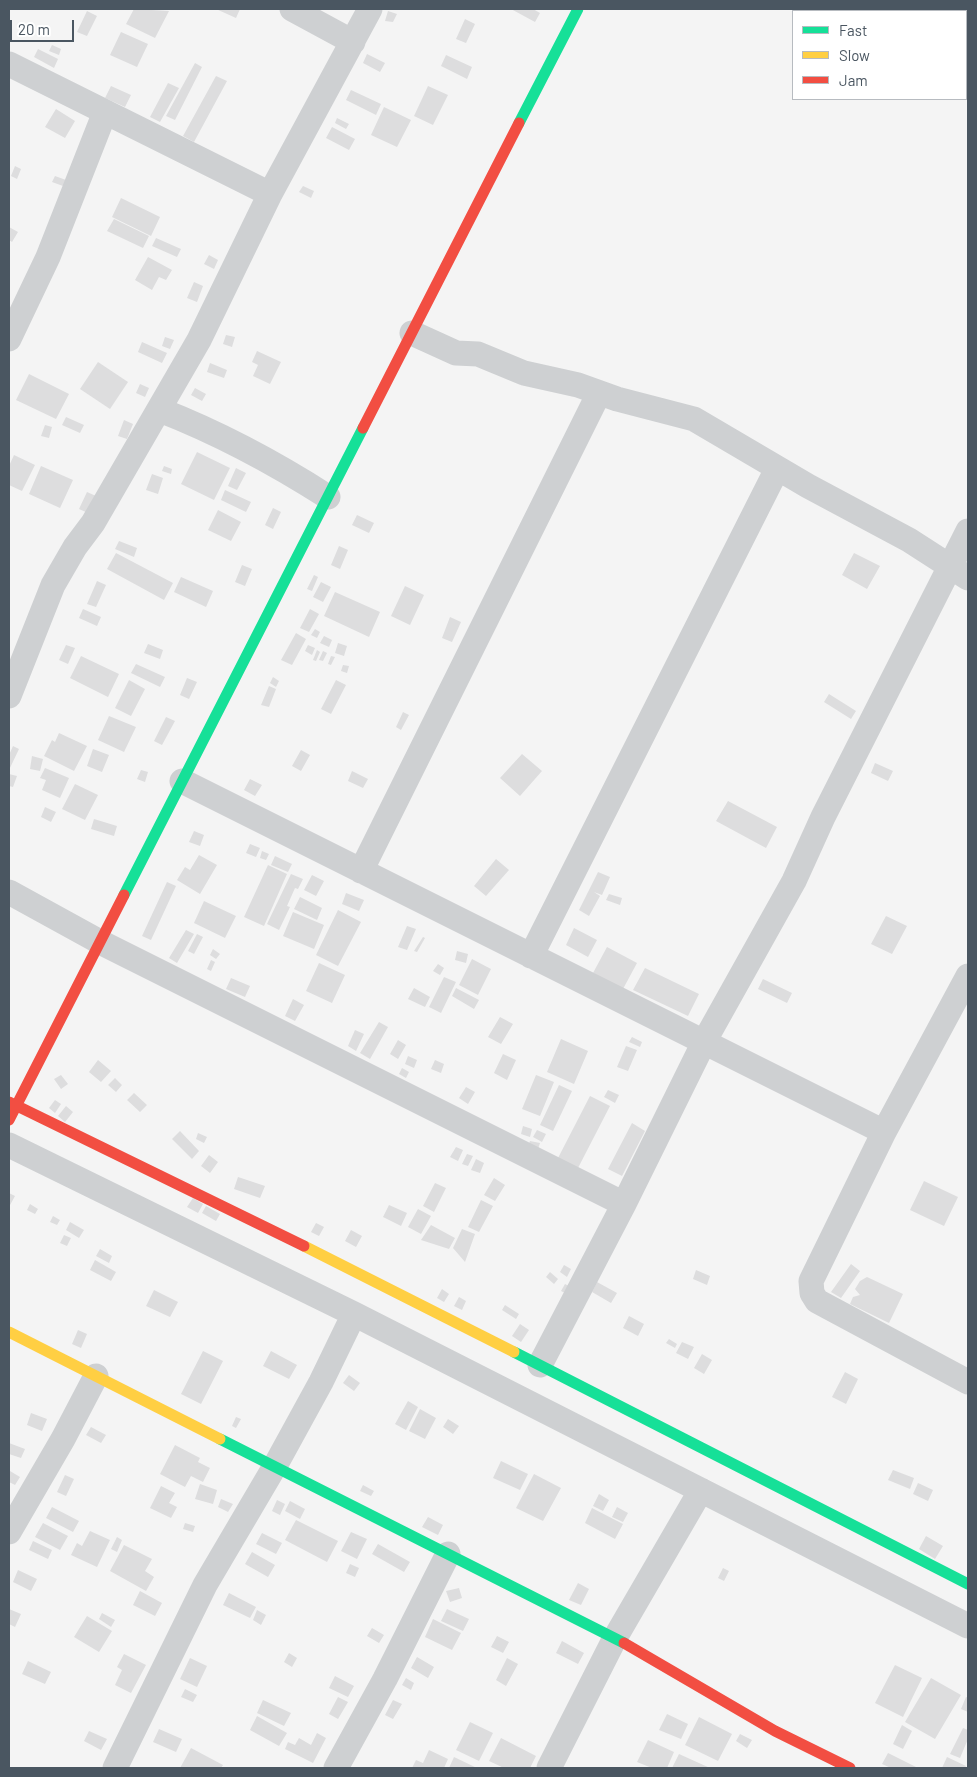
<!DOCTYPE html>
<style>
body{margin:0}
#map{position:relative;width:977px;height:1777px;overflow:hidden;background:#f4f4f4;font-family:Barlow,sans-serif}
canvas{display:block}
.frame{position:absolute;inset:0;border:10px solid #4a5661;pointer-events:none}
.legend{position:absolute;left:792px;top:10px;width:175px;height:90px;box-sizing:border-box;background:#fff;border:1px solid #b7bbc0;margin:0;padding:6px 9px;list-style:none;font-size:15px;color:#4a5661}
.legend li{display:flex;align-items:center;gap:10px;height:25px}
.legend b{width:25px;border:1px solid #b7bbc0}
.scale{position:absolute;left:10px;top:20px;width:64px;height:22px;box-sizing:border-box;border:2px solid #4a5661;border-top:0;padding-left:6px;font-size:15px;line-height:18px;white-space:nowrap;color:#4a5661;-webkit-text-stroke:4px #fff;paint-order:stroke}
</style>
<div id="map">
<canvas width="977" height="1777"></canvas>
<div class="frame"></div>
<ul class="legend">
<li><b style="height:6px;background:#16e098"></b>Fast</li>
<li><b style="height:6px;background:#ffcf43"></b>Slow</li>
<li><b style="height:6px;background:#f24e42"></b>Jam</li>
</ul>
<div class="scale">20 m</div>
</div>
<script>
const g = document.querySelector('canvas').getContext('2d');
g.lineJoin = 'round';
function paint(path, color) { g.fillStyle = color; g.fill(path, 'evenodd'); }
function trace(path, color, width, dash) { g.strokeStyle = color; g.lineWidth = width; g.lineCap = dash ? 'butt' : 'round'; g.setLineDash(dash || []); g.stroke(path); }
const building = new Path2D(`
 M134,9L169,11L155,38L126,24Z
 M216,9H240L236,18Z
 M511,9H533L540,13L535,22Z
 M87,11L97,16L87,36L77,32Z
 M388,11L397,14L393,22L385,21Z
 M465,19L475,24L466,43L456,39Z
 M121,32L148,44L137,67L110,55Z
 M52,45L61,49L59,55L49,51Z
 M38,49L58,59L54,68L34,57Z
 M367,54L385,63L380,72L363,63Z
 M446,55L472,67L467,79L441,66Z
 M195,63L202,67L175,120L166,116Z
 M216,76L227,81L194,142L183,136Z
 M168,83L179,88L160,122L150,117Z
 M111,86L131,95L125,107L105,98Z
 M428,86L448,95L433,125L414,116Z
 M351,90L381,104L376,115L346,100Z
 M384,107L411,120L397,147L371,135Z
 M56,109L75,121L65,138L45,127Z
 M337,118L349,124L346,129L335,123Z
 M332,127L355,139L349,150L326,138Z
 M15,166L21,169L17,179L11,176Z
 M55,176L66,180L63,186L52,182Z
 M303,186L314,191L311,198L299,192Z
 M121,198L160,217L151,236L112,217Z
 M114,219L149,236L143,248L107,231Z
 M9,227L18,232L12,242L9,240Z
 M156,238L181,249L177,257L152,246Z
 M209,255L218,260L214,269L204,264Z
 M148,257L172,270L166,280L159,277L152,290L135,280Z
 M194,282L203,286L197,302L187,298Z
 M226,335L235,337L232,347L223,344Z
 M165,337L174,340L170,349L162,346Z
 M142,342L167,353L162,363L138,352Z
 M257,351L281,362L270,384L253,376L258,365L252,362Z
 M98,362L128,382L110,409L80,389Z
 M210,363L227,370L224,378L207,372Z
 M29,374L69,394L56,419L16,400Z
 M140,384L149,388L145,397L136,393Z
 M195,388L206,394L202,401L191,395Z
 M66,417L84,425L80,433L62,425Z
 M124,420L133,424L127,439L118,436Z
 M45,425L52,427L49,438L41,436Z
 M197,452L230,468L214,500L181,484Z
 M14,455L35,465L22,491L9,485V466Z
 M41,466L73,480L60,508L29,494Z
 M164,466L172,469L171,474L162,471Z
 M236,468L246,473L237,490L228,486Z
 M152,474L163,478L158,494L146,490Z
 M225,490L251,502L246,512L221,500Z
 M87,492L96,496L88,513L79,509Z
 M273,508L281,512L273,529L265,525Z
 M218,510L241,522L231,541L208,530Z
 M357,515L374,523L369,533L352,525Z
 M119,541L137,548L134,557L115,549Z
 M339,546L348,550L340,569L331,565Z
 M116,553L173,583L164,600L107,569Z
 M854,553L880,566L867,589L842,575Z
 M242,565L252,569L245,586L235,582Z
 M314,575L318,577L312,591L307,589Z
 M181,577L213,591L206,607L174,592Z
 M97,581L106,585L96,607L87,604Z
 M321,582L331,587L323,602L313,597Z
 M405,586L424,595L410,625L391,616Z
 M335,592L380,612L369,637L324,616Z
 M83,609L101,617L97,626L79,618Z
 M310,609L319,614L309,632L300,628Z
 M450,617L461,622L452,642L442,638Z
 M315,629L320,632L317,638L311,635Z
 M296,633L306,639L292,665L281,660Z
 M324,636L332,640L329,647L320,643Z
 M338,643L347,646L344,656L335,653Z
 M148,644L163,650L160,659L144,653Z
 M66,645L75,648L68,664L59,660Z
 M308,645L315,648L312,655L305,651Z
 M317,650L320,652L316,661L313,660Z
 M323,651L327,653L323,661L319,660Z
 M81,656L119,674L108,697L70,678Z
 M331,656L335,657L331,665L328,664Z
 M136,664L165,677L160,687L131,673Z
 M343,665L349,666L347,673L341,671Z
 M273,677L279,681L276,687L270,683Z
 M187,678L197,682L189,699L180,695Z
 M129,680L145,689L131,716L115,708Z
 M336,680L346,685L331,714L321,709Z
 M269,686L276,689L269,707L261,705Z
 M829,694L856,711L851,719L824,702Z
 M403,712L409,715L401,730L396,727Z
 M109,716L136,727L124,752L98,740Z
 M166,717L175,721L162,745L154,741Z
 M59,733L87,746L74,771L44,756L52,740L55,742Z
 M13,746L19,749L9,770V755Z
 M93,749L109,755L102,772L87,766Z
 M301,750L310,755L301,771L292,766Z
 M522,754L542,771L520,796L500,778Z
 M32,756L43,759L40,771L30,769Z
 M875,763L893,771L888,781L871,773Z
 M45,768L69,778L60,798L42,790L46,780L40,778Z
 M141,770L148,772L145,782L137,779Z
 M352,771L368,779L363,788L348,781Z
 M9,774L17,776L13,787L9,786Z
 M250,779L262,785L255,796L244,790Z
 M75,784L98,795L85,820L62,809Z
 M728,801L777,827L766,848L716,821Z
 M45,807L56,812L51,822L41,817Z
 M94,819L117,826L114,836L91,829Z
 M194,831L204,835L200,846L189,842Z
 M250,844L260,848L256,857L246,853Z
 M262,851L269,854L266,860L260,858Z
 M199,855L217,865L200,894L177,880L185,867L190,870Z
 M275,856L292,864L288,872L271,865Z
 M496,859L509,870L486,896L474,886Z
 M268,865L287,874L264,926L244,917Z
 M598,872L610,877L602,895L594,892L600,896L589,916L579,910Z
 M291,874L303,879L298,889L295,888L287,906L290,907L279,930L267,924Z
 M312,875L324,881L316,896L304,890Z
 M167,882L176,886L151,940L142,936Z
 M346,893L364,900L359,911L342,904Z
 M609,894L622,898L620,905L606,900Z
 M300,897L322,908L317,920L294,909Z
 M204,901L236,916L225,938L194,923Z
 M338,910L361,922L338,966L316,955Z
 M293,912L324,925L314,949L283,936Z
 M886,916L907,926L892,954L871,944Z
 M407,926L416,929L407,950L398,947Z
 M574,928L597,940L588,957L566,945Z
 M186,930L194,934L177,963L169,958Z
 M197,934L203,937L194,954L188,951Z
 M423,937L425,938L417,952L414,951Z
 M607,947L637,963L623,989L593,973Z
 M213,949L220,954L216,959L210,955Z
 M457,951L468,954L466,963L455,960Z
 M472,959L491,969L478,995L459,985Z
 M211,960L215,962L211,971L207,969Z
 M319,963L345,975L332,1003L306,991Z
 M438,964L444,968L440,975L433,971Z
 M645,968L699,994L688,1016L633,990Z
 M444,977L456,982L441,1013L429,1007Z
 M231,978L250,986L245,997L226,989Z
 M763,979L792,993L787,1003L758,989Z
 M414,988L430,997L425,1007L408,999Z
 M456,988L479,1000L474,1009L452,996Z
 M293,999L304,1005L295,1021L285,1016Z
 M500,1017L513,1024L501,1044L488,1037Z
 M379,1022L388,1027L370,1059L360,1053Z
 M355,1030L364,1034L356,1051L348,1046Z
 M632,1037L642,1042L640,1047L629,1042Z
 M561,1039L588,1051L574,1084L547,1072Z
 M398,1040L406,1045L398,1059L390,1054Z
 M626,1046L637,1050L628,1071L617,1067Z
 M503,1054L516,1060L507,1080L494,1073Z
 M408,1056L417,1060L414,1068L405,1064Z
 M98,1060L111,1071L101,1082L89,1072Z
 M435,1060L444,1064L441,1073L431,1069Z
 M402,1068L409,1072L406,1078L399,1074Z
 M61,1075L68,1084L61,1089L54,1079Z
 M536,1075L554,1082L540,1116L522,1109Z
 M115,1078L122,1085L116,1092L108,1085Z
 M559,1085L572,1091L553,1131L540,1125Z
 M466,1087L475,1092L468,1104L459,1098Z
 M608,1090L619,1095L615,1103L604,1097Z
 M134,1093L147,1105L140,1112L127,1100Z
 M590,1096L610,1106L578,1168L558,1158Z
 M55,1100L61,1104L55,1113L49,1108Z
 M66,1106L73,1112L65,1122L58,1116Z
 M632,1123L645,1131L622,1176L608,1169Z
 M523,1126L532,1129L530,1137L521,1134Z
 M537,1130L546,1134L542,1142L533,1137Z
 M180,1131L199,1151L192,1159L172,1139Z
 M198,1133L207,1137L204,1143L196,1139Z
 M530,1141L540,1143L538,1149L528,1146Z
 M456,1147L463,1150L458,1161L450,1157Z
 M467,1154L473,1156L468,1166L462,1164Z
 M209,1155L218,1162L210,1173L201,1166Z
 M476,1159L484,1163L480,1173L471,1170Z
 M238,1177L265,1186L260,1198L234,1189Z
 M494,1178L505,1185L495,1201L484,1195Z
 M924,1181L958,1197L944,1226L910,1210Z
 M435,1183L446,1188L434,1212L423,1206Z
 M9,1193L15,1196L9,1207Z
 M193,1198L203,1204L198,1213L187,1207Z
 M481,1200L493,1206L479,1232L468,1227Z
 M30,1204L38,1209L35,1214L27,1210Z
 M389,1205L407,1213L401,1226L383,1217Z
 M206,1206L220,1214L216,1221L202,1213Z
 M418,1209L431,1216L421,1234L408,1227Z
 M53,1216L60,1220L57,1225L50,1222Z
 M70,1222L84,1230L79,1238L66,1230Z
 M316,1223L324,1227L319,1236L311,1232Z
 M431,1225L455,1238L449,1249L421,1240Z
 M462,1229L475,1234L465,1262L453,1248Z
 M351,1230L362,1236L356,1247L345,1241Z
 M64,1235L71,1238L67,1246L60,1243Z
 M100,1249L112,1256L109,1263L96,1256Z
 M95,1260L116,1272L111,1281L90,1270Z
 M851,1264L860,1271L841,1298L831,1292Z
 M564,1265L571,1269L567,1277L560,1272Z
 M696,1270L710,1276L707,1285L693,1279Z
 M550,1272L558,1279L554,1284L546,1277Z
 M867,1277L903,1294L889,1323L850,1304L853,1297L860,1295L855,1289L860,1281Z
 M597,1282L617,1293L611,1303L592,1292Z
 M565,1284L571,1287L567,1294L561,1291Z
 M442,1289L449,1294L444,1302L437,1298Z
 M154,1290L178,1302L170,1317L146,1306Z
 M459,1297L466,1301L462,1310L454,1306Z
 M505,1305L519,1314L516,1319L502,1310Z
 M629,1316L644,1324L638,1336L623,1328Z
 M520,1324L529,1330L521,1342L512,1336Z
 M78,1330L87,1334L81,1348L72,1344Z
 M669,1339L677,1344L675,1348L666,1343Z
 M682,1342L694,1347L688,1359L676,1353Z
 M203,1351L223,1361L201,1404L181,1394Z
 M271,1351L297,1365L289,1379L263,1366Z
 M702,1354L712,1360L704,1374L694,1368Z
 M845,1372L858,1379L846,1404L832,1397Z
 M349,1375L360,1383L354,1391L343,1383Z
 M408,1401L418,1407L406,1430L395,1424Z
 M420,1409L436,1418L425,1439L409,1431Z
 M31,1413L47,1419L42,1431L27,1425Z
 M236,1417L241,1419L236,1428L232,1426Z
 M448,1419L459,1426L453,1434L443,1427Z
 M91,1427L106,1435L101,1443L86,1435Z
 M9,1443L25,1449L21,1458L9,1454Z
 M175,1445L200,1458L198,1462L210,1468L203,1482L191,1476L185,1487L160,1474Z
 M501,1461L528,1474L520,1490L493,1478Z
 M893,1470L914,1478L910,1489L888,1480Z
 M10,1471L20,1477L15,1485L9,1482Z
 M534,1474L561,1488L543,1521L516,1508Z
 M65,1475L74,1479L66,1496L57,1492Z
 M918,1483L933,1490L928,1501L913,1494Z
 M200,1484L217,1490L213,1504L195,1499Z
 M363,1485L374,1491L371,1496L360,1491Z
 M161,1486L175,1493L169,1503L177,1507L171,1518L150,1508Z
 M599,1494L609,1500L603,1511L593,1506Z
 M221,1499L233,1504L228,1512L218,1507Z
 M277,1500L285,1504L280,1515L272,1511Z
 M290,1501L305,1509L300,1519L285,1511Z
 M52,1507L79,1521L73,1532L46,1518Z
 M617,1507L628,1513L623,1522L612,1517Z
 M592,1508L623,1524L615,1539L585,1523Z
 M428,1517L443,1525L438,1535L422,1527Z
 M296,1520L338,1541L327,1562L285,1540Z
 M43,1523L68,1536L60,1550L35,1537Z
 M185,1523L195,1526L193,1532L183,1529Z
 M90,1531L110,1540L97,1567L71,1555L77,1543L82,1546Z
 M351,1532L367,1539L357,1559L341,1551Z
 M262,1533L282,1543L276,1554L256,1544Z
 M926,1536L943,1546L935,1559L919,1549Z
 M117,1537L122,1540L117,1552L111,1549Z
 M33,1541L52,1550L48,1559L29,1550Z
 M378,1544L410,1562L404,1572L372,1554Z
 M124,1545L152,1559L145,1571L154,1577L146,1591L110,1571Z
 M252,1552L275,1565L268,1577L245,1564Z
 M350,1564L359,1568L355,1577L346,1573Z
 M723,1568L729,1571L724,1581L718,1578Z
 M18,1570L37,1579L31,1591L13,1582Z
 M578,1583L589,1589L581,1605L569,1600Z
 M459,1588L462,1598L450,1602L446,1591Z
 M140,1591L162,1603L155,1616L133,1605Z
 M229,1593L256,1607L250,1618L223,1605Z
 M9,1609L21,1614L15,1627L9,1624Z
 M447,1609L469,1619L463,1631L441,1621Z
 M257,1610L266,1615L261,1625L253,1620Z
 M102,1613L115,1620L111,1627L99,1619Z
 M87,1616L112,1631L99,1652L74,1637Z
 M433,1619L461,1633L452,1650L425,1637Z
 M372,1628L384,1635L379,1643L367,1636Z
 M497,1636L509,1642L503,1653L491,1647Z
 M562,1641L584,1653L578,1664L556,1653Z
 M289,1653L297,1658L292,1667L284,1662Z
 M124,1654L146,1665L131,1693L115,1685L122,1670L117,1667Z
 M417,1657L434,1667L428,1678L411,1668Z
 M190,1658L207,1666L197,1687L180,1679Z
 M507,1658L518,1664L506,1686L496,1680Z
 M28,1661L51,1672L45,1684L22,1674Z
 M895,1665L922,1678L903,1717L875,1703Z
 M335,1676L354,1686L348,1697L329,1688Z
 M406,1678L414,1683L411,1690L402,1685Z
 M931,1678L961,1695L935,1739L905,1722Z
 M185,1689L197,1695L193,1702L181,1697Z
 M338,1697L348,1702L338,1719L329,1714Z
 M966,1697L968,1698V1712L961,1709Z
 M263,1700L291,1713L284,1726L257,1713Z
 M393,1700L402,1704L393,1719L385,1715Z
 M667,1714L688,1724L681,1739L659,1730Z
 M257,1716L287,1733L279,1746L250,1730Z
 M699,1717L732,1734L718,1761L685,1745Z
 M470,1722L493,1733L479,1761L456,1750Z
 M902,1725L912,1731L903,1749L893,1744Z
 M963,1728L968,1730V1739L960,1758L950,1754Z
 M159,1729L182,1739L176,1752L153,1742Z
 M89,1731L107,1739L101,1750L84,1741Z
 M317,1733L326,1738L313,1763L285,1749L288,1742L295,1745L299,1738L311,1745Z
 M740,1734L752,1740L747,1748L736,1741Z
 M501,1738L536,1756L530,1768H504L489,1761Z
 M648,1740L674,1752L667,1768H652L637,1762Z
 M191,1748L223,1765L221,1768H180Z
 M429,1750L448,1759L444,1768H412L416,1760L423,1763Z
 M888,1753L918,1768H891L882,1764Z
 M679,1754L710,1768H672Z
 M454,1757L477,1768H449Z
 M947,1757L966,1766L965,1768H942Z`);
const street = new Path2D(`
 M292,9L353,42
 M9,64L270,194
 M412,333L456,353L478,354L524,373L578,385L617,399L694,419L808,486L909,540L968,578
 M9,339L48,257L105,112
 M160,410C219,433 275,463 328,497
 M9,696L53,585L75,547L93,523L199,340L270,194L370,9
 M182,781L884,1132
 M361,871L599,393
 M9,892L100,942L624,1204
 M531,956L777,469
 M968,976L884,1132L811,1281L812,1293L817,1301L968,1382
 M9,1145L354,1314L968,1626
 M540,1365L624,1204L704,1042L794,881L823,817L968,531
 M9,1532L63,1439L96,1376
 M115,1768L205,1585L275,1466L321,1382L354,1314
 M336,1768L385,1679L448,1554
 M549,1768L615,1638L701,1490`);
const fast = new Path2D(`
 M519,123L578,9
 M124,895L363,428
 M514,1352L968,1584
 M220,1439L624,1643`);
const slow = new Path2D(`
 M304,1246L514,1352
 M9,1332L220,1439`);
const jam = new Path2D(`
 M363,428L519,123
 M9,1102L304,1246
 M9,1120L124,895
 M624,1643L775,1731L850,1768`);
paint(building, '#ddddde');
trace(street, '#ced0d2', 25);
trace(fast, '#16e098', 11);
trace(slow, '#ffcf43', 11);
trace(jam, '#f24e42', 11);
</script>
